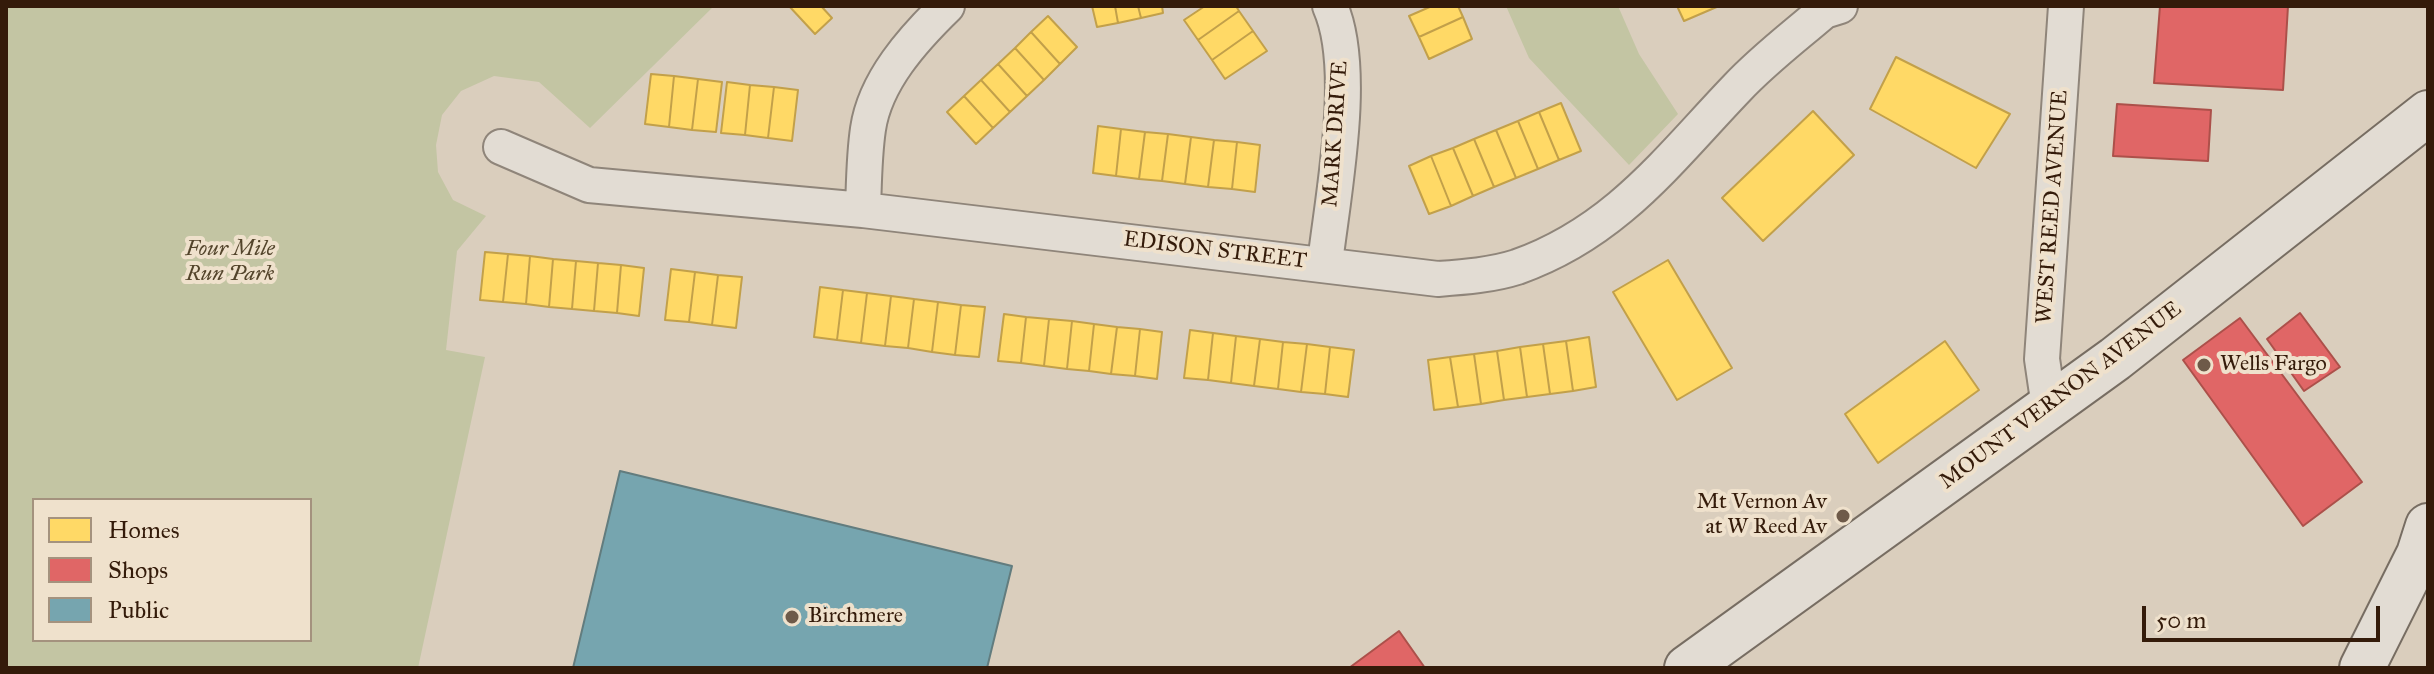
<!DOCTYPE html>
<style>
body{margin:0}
#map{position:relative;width:2434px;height:674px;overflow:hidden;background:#dacebd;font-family:"IM FELL Great Primer",serif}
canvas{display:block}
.frame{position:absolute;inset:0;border:8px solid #341b0a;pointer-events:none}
.legend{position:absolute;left:32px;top:498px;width:280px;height:144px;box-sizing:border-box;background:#efe1cc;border:2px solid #a4927e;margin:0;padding:10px 14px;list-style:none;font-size:24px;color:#341b0a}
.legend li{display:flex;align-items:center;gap:16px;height:40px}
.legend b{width:40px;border:2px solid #a4927e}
.scale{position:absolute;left:2142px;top:606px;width:238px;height:36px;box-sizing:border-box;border:4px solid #341b0a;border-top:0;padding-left:10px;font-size:24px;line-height:28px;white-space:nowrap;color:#341b0a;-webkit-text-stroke:6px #efe1cc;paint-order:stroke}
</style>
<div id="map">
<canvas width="2434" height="674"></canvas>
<div class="frame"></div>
<ul class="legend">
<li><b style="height:22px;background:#ffd966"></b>Homes</li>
<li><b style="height:22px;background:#e06666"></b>Shops</li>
<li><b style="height:22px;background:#76a5af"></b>Public</li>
</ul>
<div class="scale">50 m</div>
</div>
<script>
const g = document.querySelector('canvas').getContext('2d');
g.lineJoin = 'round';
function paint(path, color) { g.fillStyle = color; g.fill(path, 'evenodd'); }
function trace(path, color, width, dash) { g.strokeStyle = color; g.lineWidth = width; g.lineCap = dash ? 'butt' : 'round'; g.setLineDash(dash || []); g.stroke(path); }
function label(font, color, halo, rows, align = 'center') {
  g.font = font + ' "IM FELL Great Primer",serif'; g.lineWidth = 8; g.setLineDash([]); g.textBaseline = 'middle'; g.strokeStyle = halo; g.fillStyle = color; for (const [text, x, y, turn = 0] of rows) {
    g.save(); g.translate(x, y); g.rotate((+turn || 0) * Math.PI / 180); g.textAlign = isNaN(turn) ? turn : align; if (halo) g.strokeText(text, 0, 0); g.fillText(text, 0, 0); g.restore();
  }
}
const green = new Path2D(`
 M6,6H714L590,128L539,82L494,76L461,91L442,115L436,145L438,172L453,200L486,216L457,251L446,350L485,357L418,668H6ZM34,500H310V640H34Z
 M1506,6H1618L1639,54L1678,114L1629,165L1529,58Z`);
const homes = new Path2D(`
 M789,6H821L832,18L815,34Z
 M1092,6H1115L1118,23L1097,27Z
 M1115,6H1138L1141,18L1118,23Z
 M1138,6H1162L1163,13L1141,18Z
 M1205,6H1236L1239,11L1198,40L1184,20Z
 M1432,6H1458L1463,17L1419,37L1409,16Z
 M1677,6H1719L1684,21Z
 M1239,11L1253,31L1212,60L1198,40Z
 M1048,16L1077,47L1060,64L1031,32Z
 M1463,17L1472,39L1429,59L1419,37Z
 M1253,31L1267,51L1225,79L1212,60Z
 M1031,32L1060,64L1044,80L1015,48Z
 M1015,48L1044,80L1027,96L998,64Z
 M1896,57L2010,114L1976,168L1870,109Z
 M998,64L1027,96L1010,112L981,80Z
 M651,74L674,76L669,127L645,124Z
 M674,76L698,79L692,130L669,127Z
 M698,79L722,82L716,132L692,130Z
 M981,80L1010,112L993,128L964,96Z
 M727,82L750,85L745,135L721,133Z
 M750,85L774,87L768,138L745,135Z
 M774,87L798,90L792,141L768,138Z
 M964,96L993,128L976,144L947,112Z
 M1561,103L1581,151L1559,160L1539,112Z
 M1813,111L1854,155L1763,241L1722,198Z
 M1539,112L1559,160L1538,169L1518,121Z
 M1518,121L1538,169L1516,178L1496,130Z
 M1098,126L1121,129L1116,176L1093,173Z
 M1121,129L1145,132L1139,179L1116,176Z
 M1496,130L1516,178L1494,187L1474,139Z
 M1145,132L1168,134L1162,181L1139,179Z
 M1168,134L1191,137L1185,184L1162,181Z
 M1191,137L1214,140L1208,187L1185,184Z
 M1474,139L1494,187L1473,196L1453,148Z
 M1214,140L1237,142L1232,189L1208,187Z
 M1237,142L1260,145L1255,192L1232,189Z
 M1453,148L1473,196L1451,206L1431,156Z
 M1431,156L1451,206L1429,214L1409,166Z
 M485,252L508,254L503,302L480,300Z
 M508,254L530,256L526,304L503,302Z
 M530,256L553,259L549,307L526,304Z
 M553,259L576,261L572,309L549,307Z
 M1668,260L1732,368L1677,400L1613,292Z
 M576,261L598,263L594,311L572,309Z
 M598,263L621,265L617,313L594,311Z
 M621,265L644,268L639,316L617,313Z
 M671,269L695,272L689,322L665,320Z
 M695,272L718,275L712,325L689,322Z
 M718,275L742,277L736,328L712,325Z
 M820,287L843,290L837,340L814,337Z
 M843,290L867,293L861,343L837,340Z
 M867,293L891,296L885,346L861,343Z
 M891,296L914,299L908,348L885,346Z
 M914,299L938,302L932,352L908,348Z
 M938,302L961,305L955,355L932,352Z
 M961,305L985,307L979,357L955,355Z
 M1004,314L1026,317L1021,363L998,361Z
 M1026,317L1049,319L1044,366L1021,363Z
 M1049,319L1072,321L1067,369L1044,366Z
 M1072,321L1094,324L1089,371L1067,369Z
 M1094,324L1117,327L1111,374L1089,371Z
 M1117,327L1140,329L1135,376L1111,374Z
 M1140,329L1162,332L1157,379L1135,376Z
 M1190,330L1213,333L1208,380L1184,378Z
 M1213,333L1236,336L1231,383L1208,380Z
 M1236,336L1260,339L1254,386L1231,383Z
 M1589,337L1596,387L1573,391L1566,341Z
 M1260,339L1283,342L1278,389L1254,386Z
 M1566,341L1573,391L1550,394L1543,344Z
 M1945,341L1979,390L1878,463L1845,414Z
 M1283,342L1307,344L1301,392L1278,389Z
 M1307,344L1330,347L1325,394L1301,392Z
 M1543,344L1550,394L1527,397L1520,347Z
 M1330,347L1354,350L1348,397L1325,394Z
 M1520,347L1527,397L1504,400L1497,351Z
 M1497,351L1504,400L1481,404L1474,354Z
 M1474,354L1481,404L1458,407L1450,357Z
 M1450,357L1458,407L1434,410L1428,360Z`);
const shops = new Path2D(`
 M2160,6H2288L2283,90L2154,83Z
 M2117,104L2211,110L2208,161L2113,156Z
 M2300,313L2340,367L2304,391L2267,339Z
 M2240,318L2362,482L2303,526L2183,360Z
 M1399,631L1425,668H1349Z`);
const public = new Path2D(`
 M620,471L1012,566L987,668H573Z`);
const street = new Path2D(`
 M501,147L589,185L863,210L1438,279C1465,277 1492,275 1517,267C1616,232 1668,160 1737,88C1763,60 1795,36 1824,11L1840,6
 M863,210C864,183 864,156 868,129C875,81 913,39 947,6
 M1325,263C1333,194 1358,69 1330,6
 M2049,407L2042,359L2066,6`);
const secondary = new Path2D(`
 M1687,668L2115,359L2428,113
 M2362,668L2419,554L2428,526`);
const markers = [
 [2204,365,8,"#6e5a49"],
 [1843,516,8,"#6e5a49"],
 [792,617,8,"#6e5a49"]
];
const streetNames = [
 ["MARK DRIVE",1336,134,-86],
 ["WEST REED AVENUE",2053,207,-86],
 ["EDISON STREET",1215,251,7],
 ["MOUNT VERNON AVENUE",2061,396,-37]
];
const parkNames = [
 ["Four Mile",230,250],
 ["Run Park",230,275]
];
const poiNames = [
 ["Wells Fargo",2220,365],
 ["Mt Vernon Av",1827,503,"right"],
 ["at W Reed Av",1827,528,"right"],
 ["Birchmere",808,617]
];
paint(green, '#c3c5a3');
paint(homes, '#ffd966');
trace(homes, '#c2a04a', 2);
paint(shops, '#e06666');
trace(shops, '#ac504a', 2);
paint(public, '#76a5af');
trace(public, '#627c7e', 2);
trace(street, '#8f857a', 38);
trace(secondary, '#776d62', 48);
trace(street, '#e2dcd3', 34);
trace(secondary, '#e2dcd3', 44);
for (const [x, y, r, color] of markers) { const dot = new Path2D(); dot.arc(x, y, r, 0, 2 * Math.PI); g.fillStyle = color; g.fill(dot); trace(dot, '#efe1cc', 3); }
label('22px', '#341b0a', '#efe1cc', streetNames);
label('italic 22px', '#53442b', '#efe1cc', parkNames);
label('22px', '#341b0a', '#efe1cc', poiNames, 'left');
</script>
